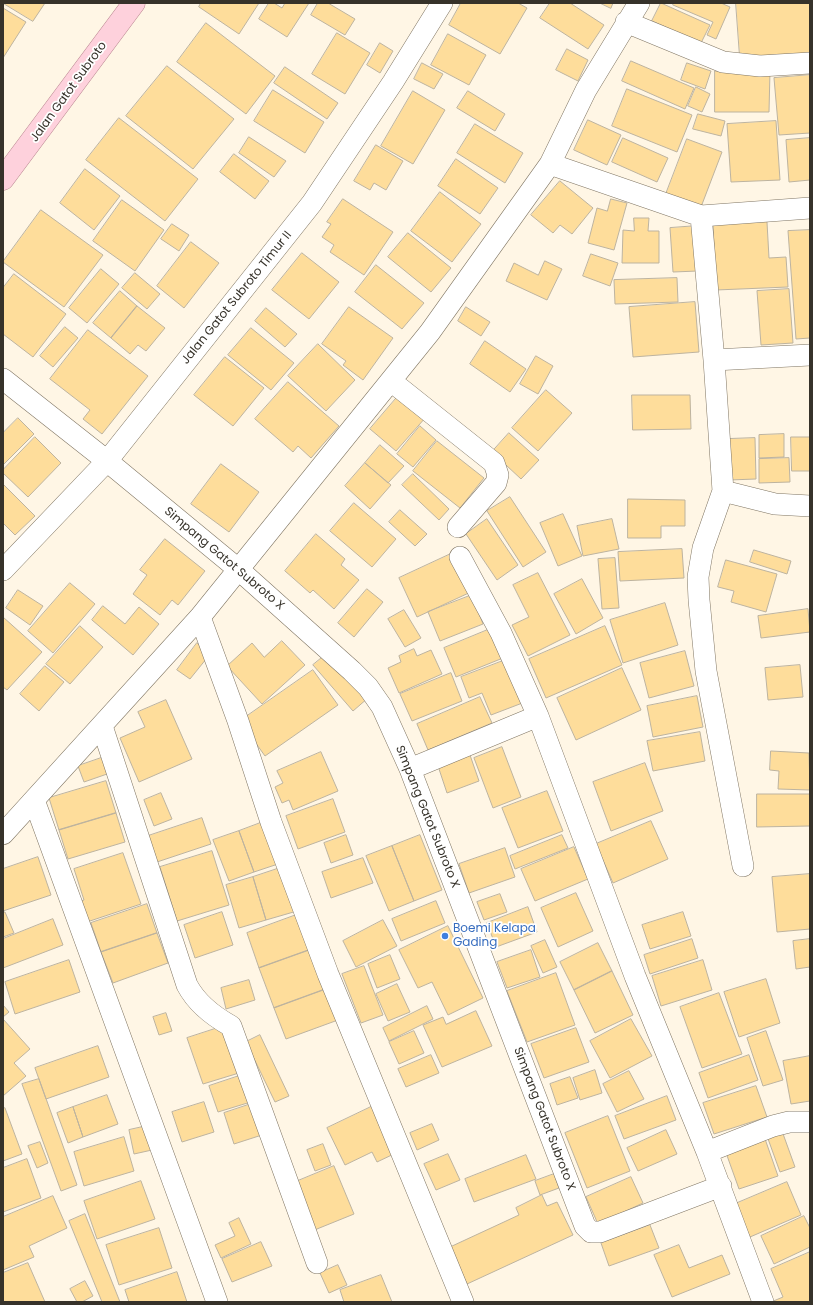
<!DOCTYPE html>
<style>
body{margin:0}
#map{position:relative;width:813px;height:1305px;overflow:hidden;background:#fff6e5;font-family:Poppins,sans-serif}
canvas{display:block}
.frame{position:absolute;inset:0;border:4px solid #36322a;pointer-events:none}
</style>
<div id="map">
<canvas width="813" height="1305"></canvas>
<div class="frame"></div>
</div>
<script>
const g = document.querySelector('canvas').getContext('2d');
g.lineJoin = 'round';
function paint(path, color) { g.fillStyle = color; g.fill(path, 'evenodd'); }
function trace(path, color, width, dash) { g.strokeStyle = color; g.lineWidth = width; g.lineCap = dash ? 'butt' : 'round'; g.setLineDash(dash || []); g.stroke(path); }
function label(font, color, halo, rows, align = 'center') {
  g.font = font + ' Poppins,sans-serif'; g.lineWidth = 3.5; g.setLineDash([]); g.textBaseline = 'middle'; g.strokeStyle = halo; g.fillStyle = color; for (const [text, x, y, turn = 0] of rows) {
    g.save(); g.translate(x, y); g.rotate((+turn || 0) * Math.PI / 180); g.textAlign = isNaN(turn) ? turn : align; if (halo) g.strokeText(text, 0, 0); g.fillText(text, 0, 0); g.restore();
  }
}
const building = new Path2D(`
 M3,3H45L33,21Z
 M201,3H259L239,34L199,7Z
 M269,3H274L282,8L285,3H309L287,37L259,19Z
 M318,3H328L355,19L345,35L311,15Z
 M461,3H518L527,8L500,54L449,25Z
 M550,3H570L604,25L588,49L540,18Z
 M600,3H613L611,8Z
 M661,3L710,25L701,43L652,21Z
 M674,3H721L730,7L716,39L707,35L713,22L673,5Z
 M736,3H810V53L740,57Z
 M3,8L26,22L3,58Z
 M206,23L275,76L246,114L177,62Z
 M337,33L370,53L345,94L312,74Z
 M448,34L486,55L469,85L431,65Z
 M380,43L393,51L380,73L367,65Z
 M567,49L588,60L578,81L556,70Z
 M631,61L694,88L685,109L622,81Z
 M422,63L443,74L434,89L414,79Z
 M687,63L711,71L705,89L681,80Z
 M167,66L234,119L193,169L126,116Z
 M285,67L338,103L327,119L274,83Z
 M715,71H770L769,112H715Z
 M810,75V133L779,135L774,78Z
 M696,87L710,94L702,112L688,106Z
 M627,89L692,115L677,152L612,126Z
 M273,90L324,122L305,153L254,121Z
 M413,91L445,110L413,164L381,146Z
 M468,91L505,114L495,131L457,108Z
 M698,114L725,121L721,136L693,129Z
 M119,118L198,179L165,221L86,160Z
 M588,120L621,135L607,165L574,150Z
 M776,121L780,180L731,182L727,124Z
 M475,124L523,153L505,183L457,153Z
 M249,137L286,161L274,177L239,153Z
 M623,138L668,158L657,182L612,162Z
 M810,138V180L789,182L786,140Z
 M687,139L722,152L701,207L666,194Z
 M376,145L403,161L386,190L374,183L370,190L354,181Z
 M234,154L269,181L255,199L220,172Z
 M456,159L498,188L480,214L438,186Z
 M85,169L120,196L94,230L60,203Z
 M560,181L593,208L572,234L560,225L553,233L531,215Z
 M440,192L481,224L452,262L411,231Z
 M343,199L393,232L364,275L330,252L334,245L322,237L331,224L327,222Z
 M611,199L627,203L614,250L588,243L597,208L607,211Z
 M122,200L164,230L135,271L93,241Z
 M41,210L103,255L64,307L3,262Z
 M634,218H649L648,231H659V263H622L623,230L634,231Z
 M767,222L769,258L786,257L788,287L716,290L713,224Z
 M172,224L189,235L179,251L161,239Z
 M697,226L698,271L673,272L670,228Z
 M810,230V338L796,339L788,231Z
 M408,233L451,268L431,292L388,257Z
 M191,242L219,263L184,308L157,286Z
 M302,253L339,282L309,319L272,290Z
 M591,254L618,263L610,286L583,276Z
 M545,261L562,269L547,300L506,281L514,263L538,275Z
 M376,265L424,303L402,329L355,292Z
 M101,269L119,284L87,323L69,308Z
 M135,273L160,294L147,309L122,288Z
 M14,274L66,314L33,357L3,334V288Z
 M677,278L678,302L615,304L614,280Z
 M789,289L793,343L761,345L757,291Z
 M120,291L137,306L111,338L93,323Z
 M695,302L699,352L633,357L629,307Z
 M137,306L165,328L146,351L138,345L130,354L111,338Z
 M349,307L393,338L363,380L343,365L346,361L322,344Z
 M466,307L490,322L481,336L458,321Z
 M266,308L297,334L285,347L255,321Z
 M65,327L78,338L53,367L40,356Z
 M251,328L294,363L271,390L228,355Z
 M88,330L148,376L102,434L83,419L90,410L50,379Z
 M485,341L526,369L510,392L470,364Z
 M318,344L355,380L326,411L288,376Z
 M536,356L553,366L538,394L520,384Z
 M225,357L264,388L233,426L194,395Z
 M288,382L339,426L311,458L298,446L293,452L255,419Z
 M546,390L572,413L538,451L512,428Z
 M399,395L426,417L396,451L370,429Z
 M632,395H690L691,429L633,430Z
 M18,418L34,434L3,465V433Z
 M420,426L436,440L413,467L397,454Z
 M509,433L539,460L521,479L492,452Z
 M784,434V457L759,458V435Z
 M35,437L61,463L28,497L3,473V470Z
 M791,437H810V471H792Z
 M755,438L756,479L729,480L728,439Z
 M437,441L484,478L460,508L413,471Z
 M380,445L404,466L388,483L365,463Z
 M789,458L790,482L759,483V459Z
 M365,463L391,485L370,509L345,486Z
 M221,464L259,492L229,532L191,504Z
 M413,474L449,509L439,520L402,485Z
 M3,484L35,516L15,535L3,523Z
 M510,497L546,552L523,567L487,511Z
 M628,499L685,500V526H661V538H628Z
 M354,503L396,539L372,567L330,531Z
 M400,510L427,534L415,546L389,522Z
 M563,514L582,556L558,566L540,523Z
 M487,519L518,565L497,580L466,534Z
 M612,519L619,549L583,556L577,526Z
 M316,534L345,559L341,565L359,580L334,609L313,590L310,593L285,571Z
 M165,539L205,571L178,605L172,600L160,615L133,594L147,575L140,570Z
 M682,549L684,578L620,581L618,552Z
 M754,550L791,561L787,574L750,562Z
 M455,552L473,591L417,617L399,578Z
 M615,558L619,608L602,609L598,559Z
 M726,560L777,574L766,612L731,602L734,591L718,587Z
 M538,573L570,635L528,656L512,625L529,617L513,585Z
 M582,579L603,618L576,634L554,594Z
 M70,583L95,604L53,653L28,631Z
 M367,589L383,602L354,637L338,623Z
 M18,590L43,606L30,625L6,608Z
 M472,595L483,624L440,641L428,612Z
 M665,603L678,645L623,663L610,620Z
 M103,606L125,624L139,607L159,624L133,655L92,620Z
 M808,609L810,632L761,638L758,616Z
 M404,610L421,638L405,647L388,619Z
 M3,617L42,652L7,690L3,687Z
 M80,626L103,647L70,684L46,664Z
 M605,626L622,665L546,698L529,659Z
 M490,629L503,658L456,677L444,648Z
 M282,641L305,665L262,704L227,666L252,643L264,657Z
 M197,643L211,653L190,679L177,670Z
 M414,649L417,656L431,650L442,674L399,693L388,668L401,662L399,656Z
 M685,651L694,686L649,698L640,663Z
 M329,652L368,698L353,711L313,665Z
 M508,659L525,702L491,715L482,693L469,698L461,677Z
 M800,665L803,697L768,700L765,668Z
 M45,666L64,682L39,711L20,694Z
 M622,668L641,710L576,740L557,698Z
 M313,670L338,705L265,756L240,721Z
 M451,673L462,701L412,721L400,694Z
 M697,696L703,727L653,737L647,706Z
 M480,697L492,723L428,750L417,724Z
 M166,700L192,759L139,782L120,738L145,727L138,712Z
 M700,732L705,761L653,771L647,741Z
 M502,747L521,797L493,808L474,758Z
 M771,751L809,753L810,790L778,789L779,771L770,770Z
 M321,752L338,791L293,810L289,800L282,803L275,787L283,783L277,771Z
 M470,755L479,781L447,793L438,766Z
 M104,757L110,773L84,782L78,766Z
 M645,763L663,811L611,831L593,782Z
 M106,781L116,813L59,830L49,798Z
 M547,791L563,831L518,848L502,808Z
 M161,793L172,819L154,826L144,800Z
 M757,794H810V826L757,827Z
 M333,799L345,832L298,849L286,816Z
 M116,813L125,842L68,859L59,830Z
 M202,818L211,844L157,862L148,836Z
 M651,821L668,859L613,883L596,844Z
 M263,822L278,864L254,872L239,831Z
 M239,831L254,872L229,881L213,840Z
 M346,835L353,855L331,863L324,843Z
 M420,835L442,890L414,901L392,846Z
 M562,835L568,848L515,869L510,856Z
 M392,846L414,901L389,911L366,856Z
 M574,847L588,879L535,901L521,869Z
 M505,848L515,877L469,893L459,864Z
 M212,851L229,905L177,921L160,867Z
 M123,853L141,904L87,922L80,901L84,900L74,869Z
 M38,857L51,895L3,911V869Z
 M363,858L373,883L331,898L322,872Z
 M283,867L297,911L266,920L253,877Z
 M810,874V929L777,932L772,877Z
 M253,877L266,920L239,928L226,885Z
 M576,893L593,931L558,947L541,908Z
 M500,894L507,912L484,920L477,902Z
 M436,901L445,923L401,941L392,919Z
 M147,904L157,933L101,952L91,923Z
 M528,907L537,932L496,947L487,923Z
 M3,912H5L14,933L3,937Z
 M222,912L233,945L195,958L184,925Z
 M683,912L691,936L650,949L642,925Z
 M299,914L312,949L259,968L247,933Z
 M53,919L63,945L3,968V939Z
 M383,920L397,946L356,967L343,941Z
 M448,926L483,998L448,1015L432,982L418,988L399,950Z
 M157,933L168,963L113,983L101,952Z
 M692,939L698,958L650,974L644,955Z
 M810,939V967L796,969L793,941Z
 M545,940L557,967L543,973L531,946Z
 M598,943L612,971L574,990L560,962Z
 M312,949L326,989L274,1008L259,968Z
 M531,950L540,977L507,988L497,962Z
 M390,955L400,979L377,988L368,964Z
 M69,960L80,992L15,1014L5,982Z
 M703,960L712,990L661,1006L652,976Z
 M364,966L383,1015L361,1023L342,974Z
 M612,971L633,1015L595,1033L574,990Z
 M556,973L575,1025L527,1042L507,991Z
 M766,979L780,1023L739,1037L724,992Z
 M249,980L255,1000L226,1009L221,988Z
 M397,984L410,1012L388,1021L376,994Z
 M326,989L338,1020L286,1039L274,1008Z
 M719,993L742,1054L702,1068L680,1007Z
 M3,1005L9,1012L3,1017Z
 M427,1006L433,1019L389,1041L383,1028Z
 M476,1011L492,1046L442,1067L423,1025L443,1017L446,1024Z
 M166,1013L172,1031L159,1035L153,1017Z
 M3,1019L30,1049L14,1063L26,1076L3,1096Z
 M631,1019L652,1056L610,1078L590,1041Z
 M224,1026L239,1073L203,1084L187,1038Z
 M576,1028L589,1062L544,1078L531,1044Z
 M414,1031L424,1053L399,1064L389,1042Z
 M766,1031L783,1080L763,1086L747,1038Z
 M260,1035L289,1096L275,1102L246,1042Z
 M98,1046L109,1077L46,1099L35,1068Z
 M431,1055L439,1073L406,1087L398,1069Z
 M749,1055L758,1080L708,1098L699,1073Z
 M810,1056V1101L791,1104L783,1061Z
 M595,1070L602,1093L580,1100L573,1078Z
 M629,1071L644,1099L617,1112L603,1084Z
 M245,1074L254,1101L218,1112L209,1086Z
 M570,1077L578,1098L557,1105L550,1084Z
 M39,1079L77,1185L61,1191L22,1084Z
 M756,1086L767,1117L714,1134L703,1103Z
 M107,1095L118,1124L83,1137L73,1107Z
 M667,1096L676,1120L624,1139L615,1116Z
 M204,1102L214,1132L182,1142L172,1112Z
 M254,1103L265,1134L234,1144L224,1113Z
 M373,1106L396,1153L377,1162L372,1152L345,1165L327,1128Z
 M73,1107L83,1137L68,1143L57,1113Z
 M5,1108L22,1154L3,1161V1109Z
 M608,1116L630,1171L587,1188L565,1133Z
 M432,1124L439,1140L417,1150L410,1133Z
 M147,1126L152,1150L134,1154L129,1130Z
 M666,1130L677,1154L638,1171L627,1148Z
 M782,1131L795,1167L780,1172L767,1136Z
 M764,1136L778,1176L739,1189L725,1150Z
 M124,1137L134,1171L84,1186L74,1152Z
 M40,1142L48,1163L37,1168L28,1146Z
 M323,1144L331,1165L315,1171L307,1150Z
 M448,1154L460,1180L436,1190L424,1164Z
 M526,1155L536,1179L474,1202L465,1179Z
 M27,1159L41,1198L3,1212V1168Z
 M334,1166L354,1214L312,1231L293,1183Z
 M554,1174L559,1188L540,1195L535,1181Z
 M631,1177L643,1203L598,1224L586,1197Z
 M141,1181L155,1219L97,1239L84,1201Z
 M787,1182L801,1215L750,1237L735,1204Z
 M542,1195L547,1206L557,1202L573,1235L467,1284L450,1247L519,1215L516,1208Z
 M53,1196L67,1228L29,1246L34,1257L3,1270V1217Z
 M85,1214L120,1302H102L69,1221Z
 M804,1216L810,1228V1247L774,1264L761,1236Z
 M239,1218L251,1244L221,1258L215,1245L235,1236L229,1223Z
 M650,1225L659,1248L609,1266L601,1243Z
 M159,1228L172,1268L119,1285L106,1245Z
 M261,1242L272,1266L232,1282L222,1259Z
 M679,1245L689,1268L722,1255L730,1274L672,1297L654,1255Z
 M810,1252V1302H771L783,1297L771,1269Z
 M28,1263L45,1302H3V1273Z
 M338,1265L347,1285L329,1293L320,1273Z
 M177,1272L187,1302H129L125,1290Z
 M381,1275L392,1302H344L340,1290Z
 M85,1281L93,1296L82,1302H77L70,1289Z`);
const street = new Path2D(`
 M626,22L723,62L760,66L810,63
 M550,164L701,216L810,208
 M701,216L714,360L723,491L703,548L698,577L699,600L706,671L743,866
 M714,360L810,355
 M3,379L107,461L238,569L352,671L368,687L382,707L410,769L585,1226L591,1232H600L721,1186
 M391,381L494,463L498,475L496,483L458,527
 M723,491L775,504L810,506
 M460,557L501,633L538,716
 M3,570L107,461L312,203L393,82L442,3
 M200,617L238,721L271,822L328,974L463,1302
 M102,726L187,985C197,1004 213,1016 231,1026L317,1263
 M410,769L538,716L635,976L707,1152L773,1126L789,1122H810
 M34,800L217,1302
 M3,834L200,617L430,332L550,164L586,90L639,3
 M707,1152L763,1302`);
const primary = new Path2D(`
 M3,179L134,3`);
const markers = [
 [445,936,4,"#3f7fe0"]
];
const streetNames = [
 ["Jalan Gatot Subroto",69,92,-54],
 ["Jalan Gatot Subroto Timur II",237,298,-51],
 ["Simpang Gatot Subroto X",224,559,40],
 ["Simpang Gatot Subroto X",427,817,68],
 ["Simpang Gatot Subroto X",544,1119,69]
];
const shopNames = [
 ["Boemi Kelapa",453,929],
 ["Gading",453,943]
];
paint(building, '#fedd9b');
trace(building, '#bdb39f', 1);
trace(street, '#807664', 22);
trace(primary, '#b8858f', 23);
trace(street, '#fff', 21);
trace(primary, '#fed1dc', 22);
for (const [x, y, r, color] of markers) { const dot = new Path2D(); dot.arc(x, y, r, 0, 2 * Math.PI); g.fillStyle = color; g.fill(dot); trace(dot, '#fff', 1.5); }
label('12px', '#36322a', '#fff', streetNames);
label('12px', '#366cbe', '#fff', shopNames, 'left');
</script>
